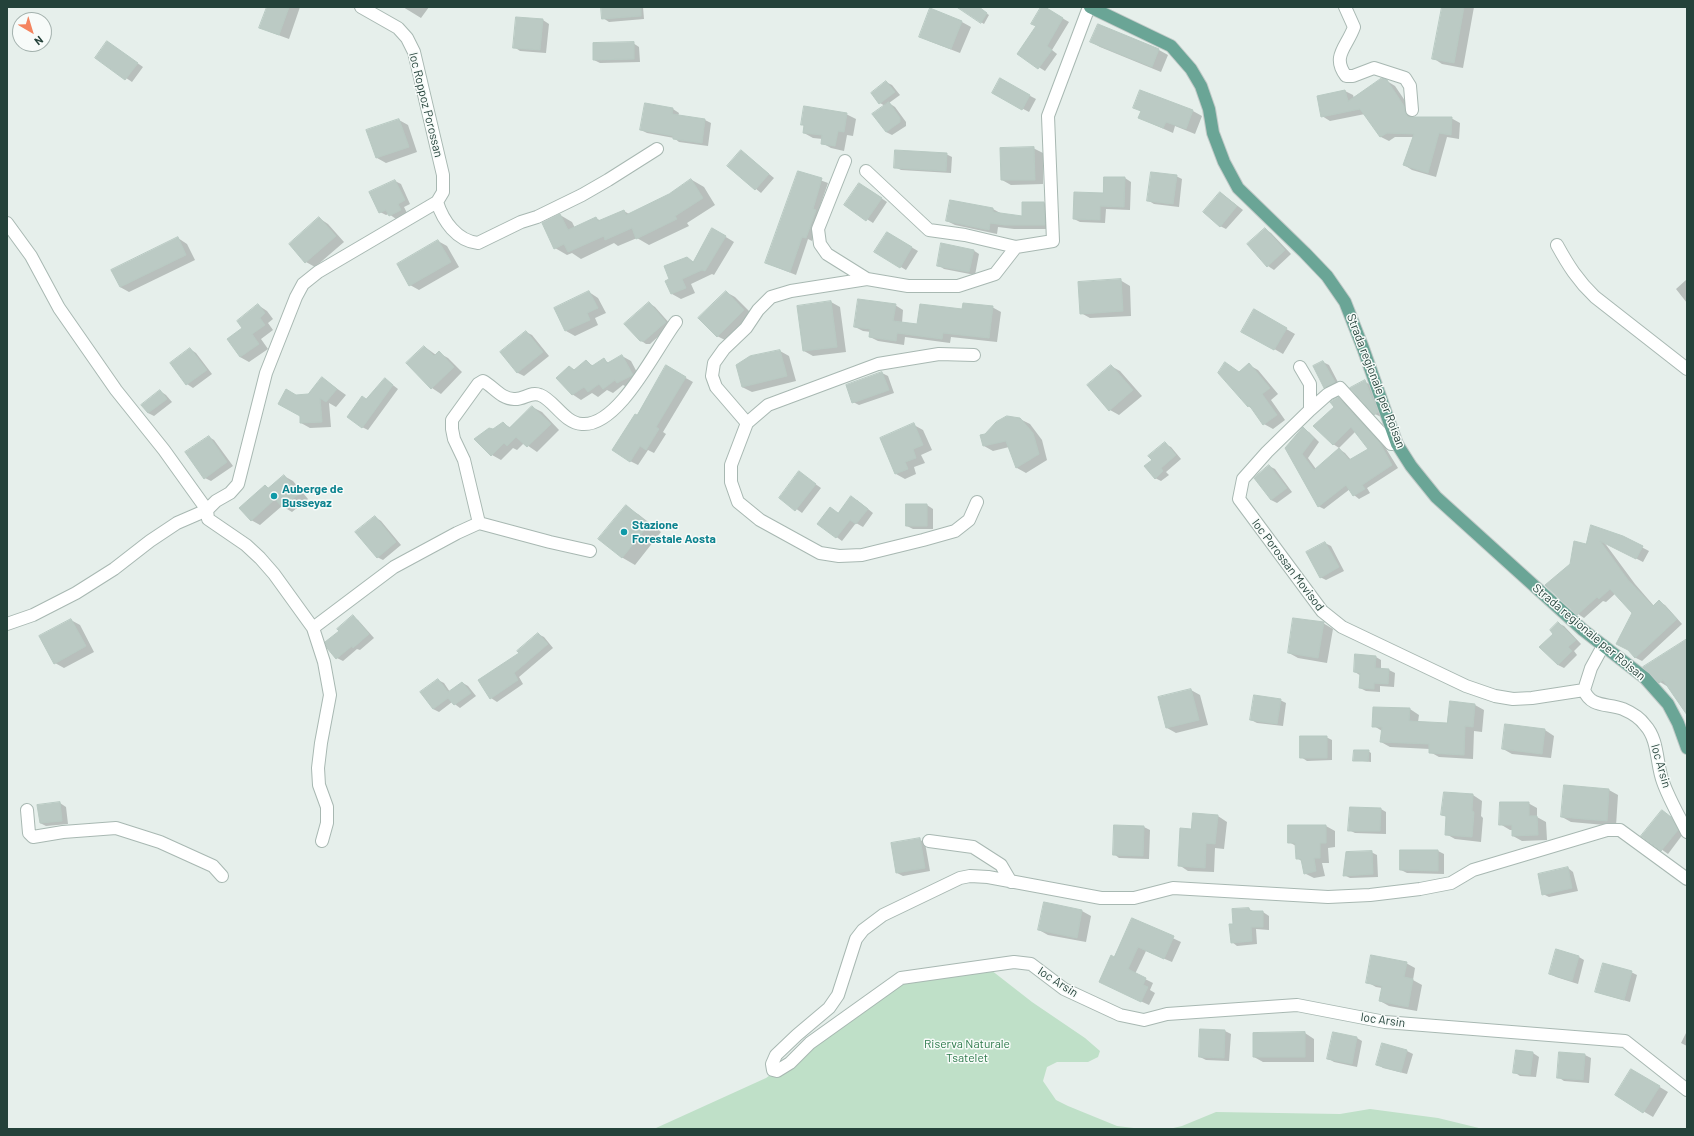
<!DOCTYPE html>
<style>
body{margin:0}
#map{position:relative;width:1694px;height:1136px;overflow:hidden;background:#e6efeb;font-family:Barlow,sans-serif}
canvas{display:block}
.frame{position:absolute;inset:0;border:8px solid #24423a;pointer-events:none}
.north{position:absolute;left:12px;top:12px;width:40px;height:40px;box-sizing:border-box;background:#f7fbf9;border:1px solid #a3b1ad;border-radius:50%;rotate:142deg;font-size:11px;font-weight:700;line-height:16px;text-align:center;color:#24423a}
.north::after{content:'';display:block;margin:auto;width:14px;height:18px;background:#f4845f;clip-path:polygon(50% 0,100% 100%,50% 72%,0 100%)}
</style>
<div id="map">
<canvas width="1694" height="1136"></canvas>
<div class="frame"></div>
<div class="north">N</div>
</div>
<script>
const g = document.querySelector('canvas').getContext('2d');
g.lineJoin = 'round';
function paint(path, color) { g.fillStyle = color; g.fill(path, 'evenodd'); }
function trace(path, color, width, dash) { g.strokeStyle = color; g.lineWidth = width; g.lineCap = dash ? 'butt' : 'round'; g.setLineDash(dash || []); g.stroke(path); }
function label(font, color, halo, rows, align = 'center') {
  g.font = font + ' Barlow,sans-serif'; g.lineWidth = 3; g.setLineDash([]); g.textBaseline = 'middle'; g.strokeStyle = halo; g.fillStyle = color; for (const [text, x, y, turn = 0] of rows) {
    g.save(); g.translate(x, y); g.rotate((+turn || 0) * Math.PI / 180); g.textAlign = isNaN(turn) ? turn : align; if (halo) g.strokeText(text, 0, 0); g.fillText(text, 0, 0); g.restore();
  }
}
const green = new Path2D(`
 M991,970L1032,1002L1085,1038L1100,1051L1098,1057L1088,1062H1057L1047,1067L1043,1081L1056,1100L1068,1106L1117,1126L1142,1129H649L656,1128L766,1078L903,982Z
 M1370,1109L1438,1118L1483,1129H1169L1182,1126L1216,1112L1340,1114Z`);
const shadow = new Path2D(`
 M268,7H300L289,39L270,32L260,27Z
 M403,7H429L421,18Z
 M602,7H643L644,19L609,22L603,18Z
 M971,7H977L989,15L984,24L967,13Z
 M1043,7L1069,22L1052,50L1057,54L1045,71L1018,54L1037,26Z
 M1443,7H1474L1463,68L1442,64L1433,58Z
 M517,18L543,20L549,24L546,53L520,51L514,47Z
 M962,22L971,27L960,53L929,41L920,36Z
 M1098,25L1159,50L1168,55L1161,72L1100,47L1091,42Z
 M633,43L639,47L640,62L600,63L594,60Z
 M113,46L143,67L132,82L97,58Z
 M1000,80L1036,99L1029,112L993,93Z
 M1387,81L1395,86L1412,111L1413,118H1451L1460,123L1459,139L1447,137L1436,177L1412,170L1404,165L1413,137H1395L1389,141L1381,137L1365,114L1330,121L1322,116L1318,97L1345,91L1353,95L1354,98Z
 M886,82L892,85L900,95L889,103L895,107L906,122V126L892,135L886,132L885,106L880,103Z
 M645,104L673,109L679,113L678,116L705,120L711,123L708,146L679,142L674,138L647,133L641,130Z
 M1134,107L1193,111L1202,116L1195,134L1175,126L1173,133L1139,118L1142,112Z
 M846,114L856,119L853,136L847,135L844,151L831,148L822,143L823,139L813,138L804,133V126L802,124Z
 M399,120L408,125L417,152L386,163L377,158Z
 M1033,148L1043,153V184L1011,185L1002,180Z
 M741,151L774,178L761,193L728,166Z
 M946,154L952,157L951,173L901,170L895,167Z
 M798,172L828,183L818,212L821,214L812,241L808,239L796,275L766,263Z
 M1176,176L1182,179L1179,207L1154,204L1149,201Z
 M1105,178H1125L1131,182L1130,210L1106,209L1105,223L1080,222L1074,219L1104,194Z
 M692,180L704,187L715,205L687,223L689,226L649,245L637,238L618,246L614,243L581,259L572,253L567,255L555,248L560,215L572,222L575,228L596,218L601,221L624,211L629,214L669,195Z
 M395,181L401,184L410,204L404,207L407,213L396,219L389,214L386,215L380,212Z
 M865,187L887,202L873,223L845,205Z
 M1221,193L1243,210L1226,229L1220,226Z
 M1044,203L1052,208L1053,229H1014L998,227L997,234L955,225L947,221L993,209L1002,214L1023,217Z
 M319,218L328,224L344,242L315,267L306,262Z
 M713,229L734,242L714,275L712,274L691,284L695,293L681,299L672,294L667,281L670,280L687,258L694,262Z
 M1265,229L1271,233L1291,254L1274,270L1268,266L1248,244Z
 M887,233L918,251L906,270L876,252Z
 M178,238L187,244L195,260L129,292L120,287Z
 M438,241L447,246L459,267L419,290L410,285Z
 M973,250L979,254L975,275L944,269L938,265Z
 M1120,280L1130,286L1131,316L1090,318L1081,313Z
 M1686,280H1687V303L1676,289Z
 M589,292L598,298L606,313L595,318L598,325L575,336L566,331L556,308Z
 M726,292L735,297L753,315L727,341L717,336Z
 M831,302L840,307L846,352L813,356L804,351Z
 M649,303L655,307L671,325L650,344H646L640,340Z
 M258,305L267,311L273,319L268,323L273,330L261,339L268,349L249,362L240,357L244,328Z
 M895,305L903,310L902,323L918,325L963,310L992,307L1001,312L997,342L951,337L950,343L905,337L904,345L878,341L870,337L871,332L863,331L855,327Z
 M1255,311L1295,334L1283,354L1243,331Z
 M526,332L532,335L549,356L524,376L518,373L501,353Z
 M425,347L436,355L439,353L448,358L462,372L441,394L432,388Z
 M190,349L196,353L212,374L193,388L187,384L171,363Z
 M780,351L789,356L796,381L752,392L742,387Z
 M622,356L631,361L641,380L627,387L623,385L613,393L607,390L598,397L592,393L581,400L572,394L569,367L575,370L586,362L594,366L604,360L609,363Z
 M1323,362L1329,365L1340,386L1331,390L1325,387Z
 M1249,365L1258,370L1278,394L1271,400L1285,420L1273,429L1264,424L1254,410L1248,406L1239,373Z
 M1111,366L1120,371L1142,396L1119,415L1110,410Z
 M666,367L693,382L663,432L666,434L654,453L648,450L638,465L630,461L637,416Z
 M882,373L888,376L894,393L859,405L853,402Z
 M322,378L346,395L336,407L329,403L331,427L310,428L301,423L296,396L308,395Z
 M385,379L398,389L368,430L362,427L367,400Z
 M1365,382L1371,385L1383,416L1381,417L1375,414Z
 M160,391L166,395L172,402L154,416L148,413L142,405Z
 M1338,398L1344,402L1385,447L1398,468L1367,488L1370,493L1359,499L1354,495L1350,489L1324,509L1318,506L1286,448L1303,429L1309,432L1319,442L1308,458L1316,469L1339,449L1345,453L1351,460L1370,450L1355,432L1339,448L1333,444L1336,407Z
 M532,407L542,412L559,430L537,452L524,443L517,450L513,448L501,460L492,455L493,431L503,423L511,428Z
 M1020,419L1030,424L1042,440L1047,460L1026,473L1017,468L1009,447L993,451L984,446L982,436Z
 M914,425L923,430L932,450L921,455L925,463L914,467L916,474L905,479L896,474Z
 M209,437L214,440L233,466L211,481L205,478Z
 M1165,444L1171,447L1181,459L1166,472L1169,475L1161,481L1155,478L1153,460Z
 M1269,466L1275,469L1292,492L1277,503L1271,500Z
 M800,473L821,488L802,513L780,497Z
 M284,476L293,481L308,499L292,512L282,506L260,525L251,520L265,486L269,488Z
 M857,500L873,513L863,527L856,523L842,541L819,524L838,514Z
 M927,505L933,509V529H913L907,526Z
 M626,507L638,514L661,532L635,565L623,558L600,539Z
 M375,517L381,521L401,545L383,560L377,557Z
 M1592,526L1622,537L1649,551L1643,562L1604,542L1635,584L1654,606L1659,602L1665,605L1682,624L1642,661L1636,658L1629,650L1633,613L1616,593L1606,602L1603,601L1584,618L1578,614L1546,585L1571,564L1587,545Z
 M1325,543L1331,546L1344,571L1326,580L1320,577Z
 M353,617L358,620L374,638L360,650L357,649L343,661L337,658L340,631Z
 M71,620L80,625L94,652L64,668L55,663Z
 M1323,623L1333,629L1327,663L1298,658L1289,653Z
 M1558,623L1564,626L1581,644L1574,651L1577,655L1564,668L1558,665L1541,647L1554,634Z
 M538,634L544,637L553,648L519,677L523,684L497,702L491,698L520,653Z
 M1687,640V708L1670,688L1660,682Z
 M1376,657L1381,660V669L1389,670L1395,673L1394,687L1380,686V692L1366,691L1360,688L1361,676L1355,672Z
 M438,680L444,683L450,692L463,683L468,686L476,696L460,708L452,702L439,712L433,709Z
 M1191,690L1200,695L1208,725L1176,733L1167,728Z
 M1280,700L1286,703L1283,726L1257,723L1251,720Z
 M1451,702L1475,705L1484,710L1482,732L1474,731L1473,759L1439,757L1430,752V749L1390,747L1381,742L1382,731L1374,726L1410,709L1419,715L1418,722L1448,724Z
 M1545,730L1554,736L1551,758L1512,754L1503,749Z
 M1326,737L1332,740V760L1307,761L1301,757Z
 M1368,751L1371,753V762L1354,760Z
 M1609,790L1618,795L1616,826L1571,822L1562,817Z
 M1444,793L1473,795L1482,801L1481,816L1483,818L1481,842L1455,839L1446,834L1447,817L1443,815Z
 M60,803L66,807L68,824L46,826L40,823Z
 M1528,803L1537,808V817L1546,822L1547,840L1522,841L1513,836V830H1510L1500,824Z
 M1381,809L1386,812V834L1355,833L1349,830Z
 M1662,811L1676,821L1683,834L1668,854L1643,836Z
 M1218,816L1227,822L1224,849L1215,848L1214,872L1188,871L1179,865L1192,830Z
 M1289,826H1326L1335,831V847L1328,848L1329,863H1322L1325,876L1314,878L1304,873L1303,862L1297,858L1296,846L1289,842Z
 M1144,827L1150,830L1149,859L1119,858L1114,854Z
 M919,839L925,843L930,871L903,876L897,873Z
 M1438,851L1444,854V874L1407,873L1401,870Z
 M1371,852L1377,855L1378,877L1350,878L1344,875Z
 M1568,868L1573,872L1578,891L1549,897L1543,894Z
 M1044,903L1082,911L1091,916L1086,942L1048,935L1039,930Z
 M1249,909L1255,912H1263L1269,916V930L1256,929L1257,944L1237,946L1232,942L1234,925L1233,910Z
 M1132,919L1181,942L1172,962L1146,951L1135,974L1153,983L1150,990L1155,993L1149,1005L1108,986L1115,958Z
 M1579,957L1584,960L1578,984L1556,977L1550,974Z
 M1406,963L1415,968L1413,980L1422,985L1417,1011L1389,1006L1380,1001L1382,988L1376,987L1367,982Z
 M1631,972L1637,975L1630,1002L1602,994L1596,991Z
 M1225,1031L1231,1034L1229,1061L1206,1060L1200,1057Z
 M1687,1031V1046L1681,1043Z
 M1305,1033L1314,1039V1062H1263L1254,1057Z
 M1357,1038L1362,1041L1357,1067L1334,1062L1329,1059Z
 M1383,1044L1407,1051L1413,1054L1407,1074L1383,1068L1377,1064Z
 M1517,1051L1533,1053L1539,1057L1536,1077L1520,1076L1514,1072Z
 M1560,1053L1585,1055L1591,1058L1589,1083L1564,1081L1558,1077Z
 M1640,1075L1668,1092L1653,1117L1616,1095Z`);
const building = new Path2D(`
 M267,7H289L279,35L259,28Z
 M601,7H641V16L602,19Z
 M957,7H979L987,13L981,23Z
 M1041,7H1045L1063,18L1047,46L1052,50L1038,69L1017,54L1036,26L1031,24Z
 M1442,7H1464L1454,63L1432,59Z
 M930,8L962,21L951,49L919,37Z
 M516,17L543,19L540,50L513,48Z
 M1098,24L1159,49L1152,67L1090,42Z
 M107,41L138,63L125,80L95,58Z
 M634,42V59L593,60V43Z
 M1000,78L1030,95L1022,110L992,93Z
 M1382,78L1387,80L1404,106L1406,114L1408,117H1452L1451,135L1439,133L1428,173L1403,165L1414,134L1387,133L1380,137L1360,109L1321,117L1317,96L1345,90L1348,101Z
 M886,81L895,92L879,104L871,93Z
 M1140,90L1193,110L1186,129L1166,122L1163,128L1138,118L1141,111L1133,108Z
 M889,102L900,118V122L886,132L872,114Z
 M645,103L673,108L672,114L705,119L702,143L673,139V136L640,130Z
 M804,106L847,113L844,132L838,131L835,146L821,144L822,135L803,133L804,125H801Z
 M399,119L409,147L376,158L366,130Z
 M1034,147L1035,180H1001L1000,148Z
 M741,150L769,174L755,190L727,166Z
 M895,150L947,153L946,171L894,168Z
 M798,171L822,178L813,209L816,210L806,238L802,237L790,272L765,263Z
 M1151,172L1177,175L1173,204L1147,201Z
 M1104,177H1125L1124,207L1100,206V220L1073,219L1074,192L1103,193Z
 M691,179L703,198L675,216L677,219L636,239L632,228L605,240L604,236L568,252L564,244L554,249L542,223L560,214L568,230L596,217L598,221L624,210L626,215L669,194Z
 M395,180L405,200L398,204L401,210L389,216L386,210L379,213L369,192Z
 M859,183L882,198L866,221L844,205Z
 M1220,192L1237,206L1220,227L1203,212Z
 M950,200L993,208V212L1022,216V202H1044L1045,225H1005L990,223L989,230L946,221Z
 M319,217L336,236L305,263L289,244Z
 M712,228L726,236L705,271L702,270L682,279L686,288L671,294L665,281L669,279L664,266L687,257L693,262Z
 M1265,228L1285,250L1267,267L1247,244Z
 M887,232L912,247L900,268L874,252Z
 M178,237L186,255L120,287L111,270Z
 M438,240L451,262L409,286L397,264Z
 M941,243L974,250L969,272L937,266Z
 M1121,279L1123,311L1080,314L1078,282Z
 M589,291L598,308L587,313L590,320L565,331L554,308Z
 M726,291L744,310L717,337L698,318Z
 M858,299L896,304L893,321L917,324L920,304L962,309L963,303L993,306L989,338L943,333L942,339L897,333L896,341L869,337L870,329L854,327Z
 M831,301L837,347L803,351L797,306Z
 M649,302L666,322L644,341H640L624,324Z
 M258,304L265,313L260,318L265,325L252,334L259,344L240,357L227,339L242,328L237,321Z
 M1254,309L1287,328L1274,350L1241,332Z
 M526,331L543,352L517,373L500,352Z
 M424,346L434,356L439,351L454,367L431,389L406,363Z
 M190,348L207,370L186,385L170,363Z
 M780,350L787,376L742,387L736,365L750,356Z
 M622,355L633,375L617,383L615,380L603,389L599,384L588,392L584,387L572,395L556,378L569,366L574,370L586,360L592,366L604,358L607,363Z
 M1323,361L1335,382L1324,388L1313,366Z
 M1225,362L1239,372L1249,363L1270,388L1262,394L1277,415L1263,425L1249,405L1248,407L1218,373Z
 M666,365L686,377L656,427L659,429L646,450L640,446L630,462L612,450L635,414L637,415Z
 M1111,365L1133,390L1109,411L1087,385Z
 M882,372L889,390L852,403L846,385Z
 M322,377L337,389L326,402L320,398L322,422L300,423V416L278,404L286,389L296,395L308,394Z
 M385,378L393,385L362,428L347,417L362,396L366,399Z
 M1365,380L1378,412L1374,415L1350,388Z
 M160,390L167,399L148,413L141,405Z
 M1338,397L1380,443L1392,465L1362,485L1365,489L1353,496L1346,485L1318,507L1285,448L1303,427L1314,438L1302,454L1314,470L1339,448L1349,460L1368,449L1351,427L1333,445L1313,426L1334,407L1330,402Z
 M532,406L551,424L527,447L516,437L507,446L504,443L491,456L474,439L489,428L493,429L503,422L509,428Z
 M1007,416L1020,418L1033,433L1039,454L1016,468L1006,441L983,446L980,435L985,434L996,422Z
 M914,423L923,445L913,449L916,458L905,462L908,469L895,474L880,438Z
 M209,436L227,462L204,479L185,452Z
 M1165,442L1176,455L1161,468L1163,471L1155,479L1144,466L1152,460L1148,456Z
 M1269,465L1287,488L1271,500L1254,478Z
 M799,471L816,484L795,511L779,498Z
 M284,475L299,494L282,507L275,499L251,521L239,508L265,485L268,488Z
 M851,496L868,509L856,524L850,520L836,538L817,524L830,507L838,513Z
 M906,504H927V526H906Z
 M626,505L649,524L622,558L598,539Z
 M375,516L396,542L377,558L355,532Z
 M1591,525L1623,536L1643,546L1636,559L1600,541L1628,580L1653,606L1659,600L1677,619L1635,658L1628,650L1616,644L1632,613L1610,589L1599,599L1597,597L1577,615L1545,585L1570,564L1574,541L1586,544Z
 M1325,542L1339,567L1320,578L1306,552Z
 M353,615L369,634L353,648L352,646L336,659L327,648L325,642L339,631L337,629Z
 M1293,618L1324,622L1318,658L1288,653Z
 M71,619L86,646L54,664L39,636Z
 M1558,622L1576,640L1568,647L1572,651L1558,665L1539,647L1553,634L1550,630Z
 M538,633L548,644L514,673L518,680L490,699L478,680L519,653L517,651Z
 M1687,639V715L1663,680L1659,683L1643,667Z
 M1355,654L1376,656L1375,668L1389,669L1388,684L1374,683V689L1359,688L1360,673L1354,672Z
 M438,679L448,692L462,682L471,693L454,705L448,698L433,709L420,692Z
 M1191,689L1199,720L1166,728L1158,697Z
 M1254,695L1281,699L1277,724L1250,720Z
 M1450,701L1475,704L1473,727L1465,726L1464,755L1429,753V744L1380,742L1382,727H1372L1373,707L1410,708L1409,721L1447,723Z
 M1505,724L1545,729L1542,754L1502,749Z
 M1300,736H1327V758H1300Z
 M1354,750H1369L1368,761H1353Z
 M1564,785L1609,789L1607,821L1561,817Z
 M1444,792L1473,794L1472,811L1474,812L1472,837L1445,835L1446,816L1441,815Z
 M60,802L62,821L40,823L37,805Z
 M1500,802H1529V816H1537L1538,835L1512,836V825H1499Z
 M1350,807L1381,808L1380,831H1348Z
 M1662,810L1671,817L1678,830L1661,851L1641,836Z
 M1193,813L1218,815L1215,844L1206,843L1205,868L1178,866L1180,828L1191,829Z
 M1114,825L1144,826L1143,856L1113,855Z
 M1288,825H1326V843H1320V858H1314L1316,871L1304,874L1301,859H1296L1295,843H1288Z
 M920,838L925,868L896,873L891,843Z
 M1400,850H1438V871L1400,870Z
 M1372,851L1373,874L1343,876L1346,852Z
 M1568,867L1572,888L1542,895L1538,874Z
 M1044,902L1082,910L1077,938L1038,930Z
 M1249,908L1250,911H1263V927H1251L1252,941L1231,943L1229,924H1233L1232,909Z
 M1132,918L1174,936L1164,959L1138,947L1128,969L1146,978L1143,985L1148,987L1141,1002L1099,982L1111,955L1114,957Z
 M1556,949L1579,956L1572,981L1549,974Z
 M1371,955L1407,962L1404,977L1413,979L1408,1007L1379,1001L1382,986L1366,983Z
 M1603,963L1632,971L1624,1000L1595,992Z
 M1200,1029L1225,1030L1224,1058L1199,1057Z
 M1305,1032V1057H1253V1033Z
 M1333,1032L1357,1037L1352,1064L1327,1059Z
 M1382,1043L1407,1050L1401,1072L1376,1065Z
 M1516,1050L1533,1052L1530,1075L1513,1073Z
 M1559,1052L1585,1054L1583,1080L1557,1078Z
 M1631,1069L1660,1086L1643,1113L1615,1095Z`);
const minor = new Path2D(`
 M361,7L398,28L407,38L414,52L443,175V192L437,202
 M1345,7L1354,27C1347,47 1331,56 1346,76H1353L1374,68L1405,78L1410,86L1412,110
 M845,161L818,229L820,244L827,254L867,279
 M866,171L929,230L965,235L1016,247L1053,241L1048,116L1089,7
 M437,202C443,221 457,241 478,243L521,222L537,217L582,195L608,180L657,149
 M7,223L31,256L59,308L116,390L164,450L207,510L208,519L246,545L260,558L274,574L313,628L324,662L330,695L321,743L318,768L319,785L327,807V823L322,841
 M1557,245C1568,265 1578,281 1595,297L1687,369
 M1300,367L1310,384V410L1267,452L1243,479L1239,499L1322,611L1342,627L1466,686L1495,696L1513,699L1532,698L1584,690
 M1310,410L1328,394L1340,388L1391,444H1397
 M747,423L768,405L878,364L939,354L974,355
 M977,502L969,520L955,531L923,540L862,555L839,556L820,553L760,520L738,502L731,482V465L747,423L716,387L712,376L714,363L724,349L746,328L758,310L771,297L791,291L867,279L908,286H958L995,274L1016,247
 M479,523L464,460L454,439L452,429V420L478,384L483,381C493,386 501,399 514,399C524,400 530,391 540,395C554,400 564,423 582,424C619,427 656,348 676,322
 M7,624L33,615L76,593L114,569L150,541L177,523L207,510L216,501L230,493L238,484L266,373L296,297L303,284L318,272L437,202
 M313,628L394,567L457,533L479,523L550,542L590,551
 M1603,646L1591,668L1584,690C1591,708 1607,703 1623,709C1630,712 1640,718 1645,725C1659,740 1656,764 1663,782C1669,799 1679,816 1687,832
 M27,810L29,833L33,837L63,832L116,828L160,842L213,866L222,876
 M929,841L973,847L1001,865L1011,882
 M1687,879L1620,830H1607L1473,870L1451,883L1420,889L1370,895L1328,897L1173,888L1134,898H1101L988,877L970,876L960,878L883,915L863,930L856,939L838,995L829,1008L797,1035L776,1055L772,1064L773,1070L777,1071L790,1063L810,1043L901,978L1014,962L1031,964L1064,989L1120,1015L1144,1020L1167,1014L1297,1005L1385,1022L1625,1041L1687,1090`);
const major = new Path2D(`
 M1090,7L1171,46L1191,69L1201,86L1209,109L1213,133L1224,162L1238,188L1305,253L1327,276L1345,302L1363,348L1397,444L1411,466L1436,497L1583,630L1645,678L1668,704L1678,723L1687,748`);
const markers = [
 [274,496,4,"#0f9aa8"],
 [624,532,4,"#0f9aa8"]
];
const streetNames = [
 ["loc Roppoz Porossan",426,105,76],
 ["Strada regionale per Roisan",1376,381,69],
 ["loc Porossan Movisod",1288,565,53],
 ["Strada regionale per Roisan",1589,632,40],
 ["loc Arsin",1661,766,74],
 ["loc Arsin",1058,982,33],
 ["loc Arsin",1383,1020,8]
];
const cultureNames = [
 ["Auberge de",282,489],
 ["Busseyaz",282,503],
 ["Stazione",632,525],
 ["Forestale Aosta",632,539]
];
const parkNames = [
 ["Riserva Naturale",967,1044],
 ["Tsatelet",967,1058]
];
paint(green, '#bfe0c8');
paint(shadow, '#0003');
paint(building, '#bbcac4');
trace(building, '#b8c9c2', 1);
trace(minor, '#a8b8b2', 14);
trace(major, '#c2cac8', 14);
trace(minor, '#fff', 12);
trace(major, '#6aa596', 12);
for (const [x, y, r, color] of markers) { const dot = new Path2D(); dot.arc(x, y, r, 0, 2 * Math.PI); g.fillStyle = color; g.fill(dot); trace(dot, '#f7fbf9', 1.5); }
label('12px', '#24423a', '#f7fbf9', streetNames);
label('bold 12px', '#0d838f', '#f7fbf9', cultureNames, 'left');
label('12px', '#2d7a4b', '#f7fbf9', parkNames);
</script>
